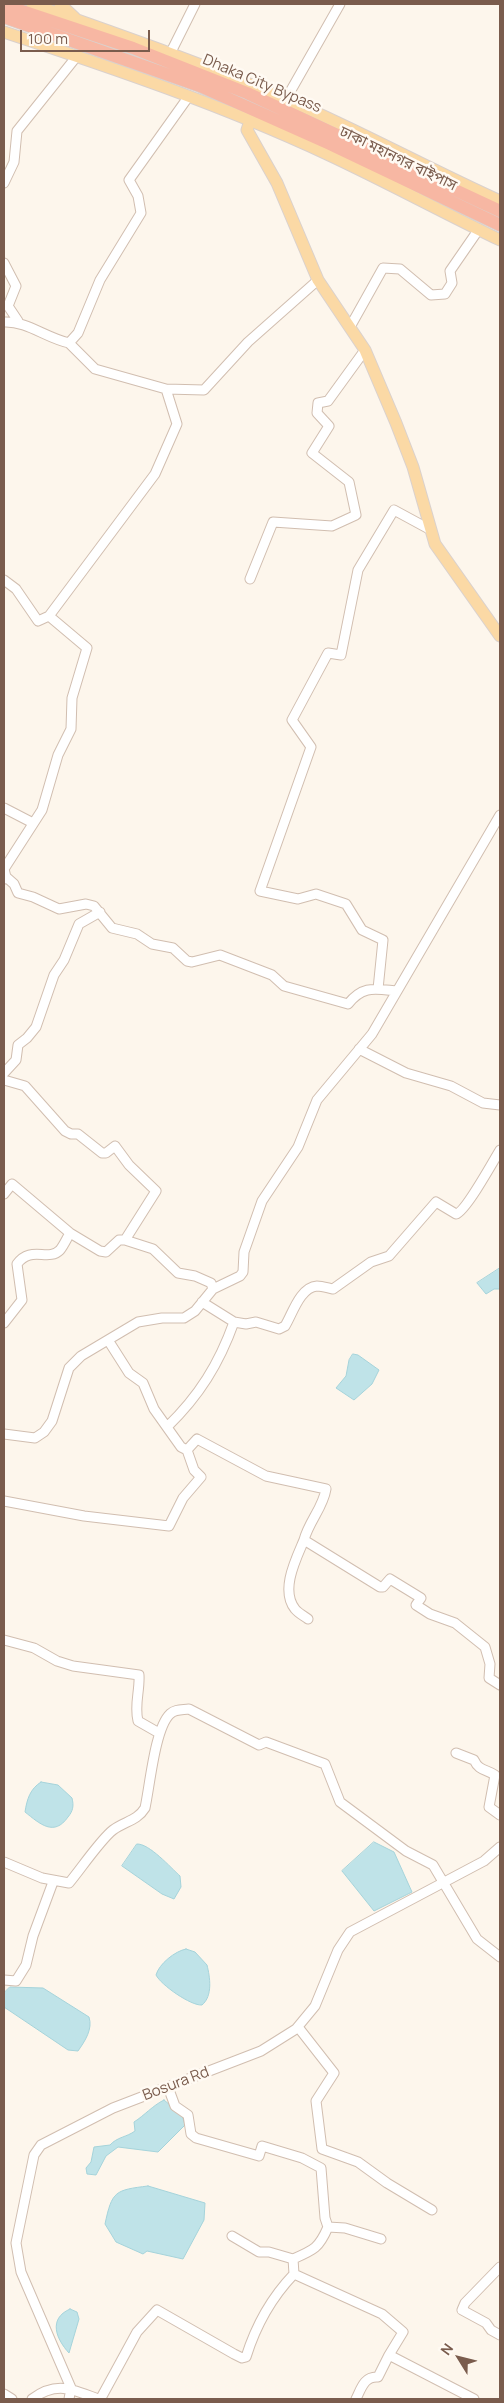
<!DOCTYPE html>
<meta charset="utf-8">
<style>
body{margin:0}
#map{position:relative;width:504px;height:2403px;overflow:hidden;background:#fdf6ec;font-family:Manrope,sans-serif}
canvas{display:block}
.frame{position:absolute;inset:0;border:5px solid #7a5c4d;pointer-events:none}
.north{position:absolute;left:434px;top:2333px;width:50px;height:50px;-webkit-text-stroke:4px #fffaf3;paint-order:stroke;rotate:306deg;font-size:14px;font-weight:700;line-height:20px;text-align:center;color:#7a5c4d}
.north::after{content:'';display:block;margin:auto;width:18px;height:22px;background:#7a5c4d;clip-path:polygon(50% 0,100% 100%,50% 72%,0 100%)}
.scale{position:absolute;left:20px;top:30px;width:130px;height:22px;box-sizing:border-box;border:2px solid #7a5c4d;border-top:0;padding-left:6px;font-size:15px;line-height:18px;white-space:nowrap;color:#7a5c4d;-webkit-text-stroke:4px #fffaf3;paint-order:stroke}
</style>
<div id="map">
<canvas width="504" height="2403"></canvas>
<div class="frame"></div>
<div class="north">N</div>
<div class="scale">100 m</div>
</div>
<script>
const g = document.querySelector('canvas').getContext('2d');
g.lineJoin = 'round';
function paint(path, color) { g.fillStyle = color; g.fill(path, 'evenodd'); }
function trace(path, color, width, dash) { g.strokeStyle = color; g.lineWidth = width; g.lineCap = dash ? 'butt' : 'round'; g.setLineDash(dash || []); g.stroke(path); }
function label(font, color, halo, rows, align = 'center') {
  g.font = font + ' Manrope,"Noto Sans Bengali",sans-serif'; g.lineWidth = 5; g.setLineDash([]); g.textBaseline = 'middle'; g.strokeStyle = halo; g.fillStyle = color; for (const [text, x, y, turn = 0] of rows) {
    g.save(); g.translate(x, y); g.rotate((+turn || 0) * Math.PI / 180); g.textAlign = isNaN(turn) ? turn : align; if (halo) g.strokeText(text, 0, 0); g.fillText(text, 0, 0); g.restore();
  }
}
const water = new Path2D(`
 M500,1268V1289H494L486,1294L477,1283Z
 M353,1354L358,1355L379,1370L372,1384L354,1400L336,1388L346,1376L349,1360Z
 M41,1782L58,1785L72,1798C74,1806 73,1811 68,1817C54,1837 40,1824 25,1812C27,1799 30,1789 41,1782Z
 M374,1842L394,1852L412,1892L374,1911L342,1871Z
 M137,1844C149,1843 171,1868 180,1876L181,1887L174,1899L162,1894L122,1866Z
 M186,1949L195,1952L207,1965C210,1977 213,1996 202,2005C191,2006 161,1985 156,1975C159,1964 175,1951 186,1949Z
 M10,1987L43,1988L89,2017C93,2029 85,2041 78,2051L68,2050L4,2007V1993Z
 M164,2100L182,2115L185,2125L158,2152L118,2147L106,2156L96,2175L87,2174L86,2168L91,2162L94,2147L110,2145C117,2137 127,2137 135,2131L134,2122C145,2115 152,2106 164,2100Z
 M148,2186L205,2203L204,2220L183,2259L147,2251L143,2254L116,2242L105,2224C112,2191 115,2190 148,2186Z
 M70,2309L77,2312L79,2319L69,2353C57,2340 47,2319 70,2309Z`);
const minor = new Path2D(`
 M170,54L195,4
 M286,99L340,4
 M4,183L14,162L17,131L77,56
 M4,263L16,286L8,306L18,321
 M4,322C27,321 46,338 69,343L78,333L100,280L141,213L138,196L129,180L189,96
 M350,327L383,268L400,269L431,295L445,294L452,283L450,271L479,229
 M69,343L95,369L166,389
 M250,579L273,522L332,526L356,515L349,482L312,453L329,426L317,413L318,403L328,401L365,350
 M4,580L16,589L38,621L49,616
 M4,808L33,823
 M6,877L14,884L18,893L33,897L59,909L86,904L94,906L112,928L137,934L152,944L173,948L187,961L192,962L220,955L272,975L284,986L348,1004C363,985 375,989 397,991
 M4,879L6,877L4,869L42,810L58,755L71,729L72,698L87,648L49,616L155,474L177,424L166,389L204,390L248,342L318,280
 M378,989L383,940L362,930L346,904L316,894L298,899L260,891L311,747L292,720L328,653L341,655L358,570L394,510L429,529
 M359,1049L406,1073L451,1086L483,1103L500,1105
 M4,1073L16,1060L18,1045L27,1038L36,1027L54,975L64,960L79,924L100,912
 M4,1080L25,1086L65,1131L71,1134H78L102,1153H106L115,1146L129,1165L156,1191L125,1240L153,1249L178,1273L195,1276L211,1283L213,1289
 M4,1194L12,1184L70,1233L100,1251L106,1252L119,1240H125
 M202,1302L234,1322L246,1324L256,1322L279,1329L285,1326C292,1315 300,1287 317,1286C322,1286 328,1288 333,1289L371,1262L389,1256L436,1202L456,1214C465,1212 493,1162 500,1150
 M4,1323L22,1300L17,1264C31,1245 48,1262 60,1250C64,1245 67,1238 70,1233
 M108,1340L129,1373L143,1383L154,1409L181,1447L187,1450L197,1439L266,1476L326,1489C323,1508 309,1521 304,1540L380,1587H383L390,1579L421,1598L416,1605L430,1614L455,1623L485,1647L490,1664L489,1678L500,1685
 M167,1427C199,1396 219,1364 234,1322
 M4,1434L35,1438L44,1432L52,1421L69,1368L81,1356L138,1322L162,1318H184L195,1311L213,1289L240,1276L243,1272L244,1252L262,1201L298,1147L317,1100L372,1034L500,815
 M4,1501L84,1516L169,1526L183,1498L201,1477L194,1470L187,1450
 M304,1540C296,1559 280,1590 295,1609C298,1613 304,1616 308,1619
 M4,1640L34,1648L57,1661L73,1666L139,1675C140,1691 134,1705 138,1721L159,1733
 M456,1753L474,1760C479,1771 486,1769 495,1775L489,1807L500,1815
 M4,1862L42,1878L69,1883C80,1870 101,1839 113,1830C125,1821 137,1821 145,1808C150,1785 155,1728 170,1714C175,1709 182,1710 189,1709L259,1745L266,1742L325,1764L340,1802L406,1851L433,1865L477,1939L500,1957
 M4,1980L16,1981L26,1965L33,1936L53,1882
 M298,2027L334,2073L316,2101L322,2149L358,2162L387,2183L432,2210
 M168,2087L175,2106L188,2115L191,2134L196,2138L259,2156L262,2146L302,2158L321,2168L325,2218L328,2227
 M293,2259C314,2250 319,2248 328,2227L345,2228L381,2239
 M500,2267L465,2303L462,2310L486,2323L491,2330L500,2335
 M294,2274L382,2314L403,2332L389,2355L474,2399
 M4,2394L12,2399
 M32,2399C56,2381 73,2389 98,2399L101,2398L137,2332L157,2310L234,2354L242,2358L246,2357C256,2325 271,2298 294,2274L293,2259L269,2252H259L232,2236
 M69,2399L71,2388L21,2272L16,2243L34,2155L41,2145L113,2108L261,2051L296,2029L315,2006L338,1950L350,1932L484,1861L500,1847
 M356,2399C361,2389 364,2376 378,2377L389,2355`);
const major = new Path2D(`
 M32,4C117,34 204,64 288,100C360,131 429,169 500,201
 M60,4L75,18
 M4,32C113,68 222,105 327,154C385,181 442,212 500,240
 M250,121L247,130L277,183L318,280L365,350L396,423L413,467L435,544L500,636`);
const highway = new Path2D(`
 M4,5L133,48L247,93L500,211
 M4,17L200,86L330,144L500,225`);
const streetNames = [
 ["Dhaka City Bypass",262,84,23],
 ["ঢাকা মহানগর বাইপাস",398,159,26],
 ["Bosura Rd",176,2084,-21]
];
paint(water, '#bfe3e8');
trace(water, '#a5d3da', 1);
trace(minor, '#d1beb0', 11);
trace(major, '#dad1cd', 13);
trace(highway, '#dad1cd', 14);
trace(minor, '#fff', 9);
trace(major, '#fbd9a5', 11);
trace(highway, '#f7b7a3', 12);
label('15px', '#7a5c4d', '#fffaf3', streetNames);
</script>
